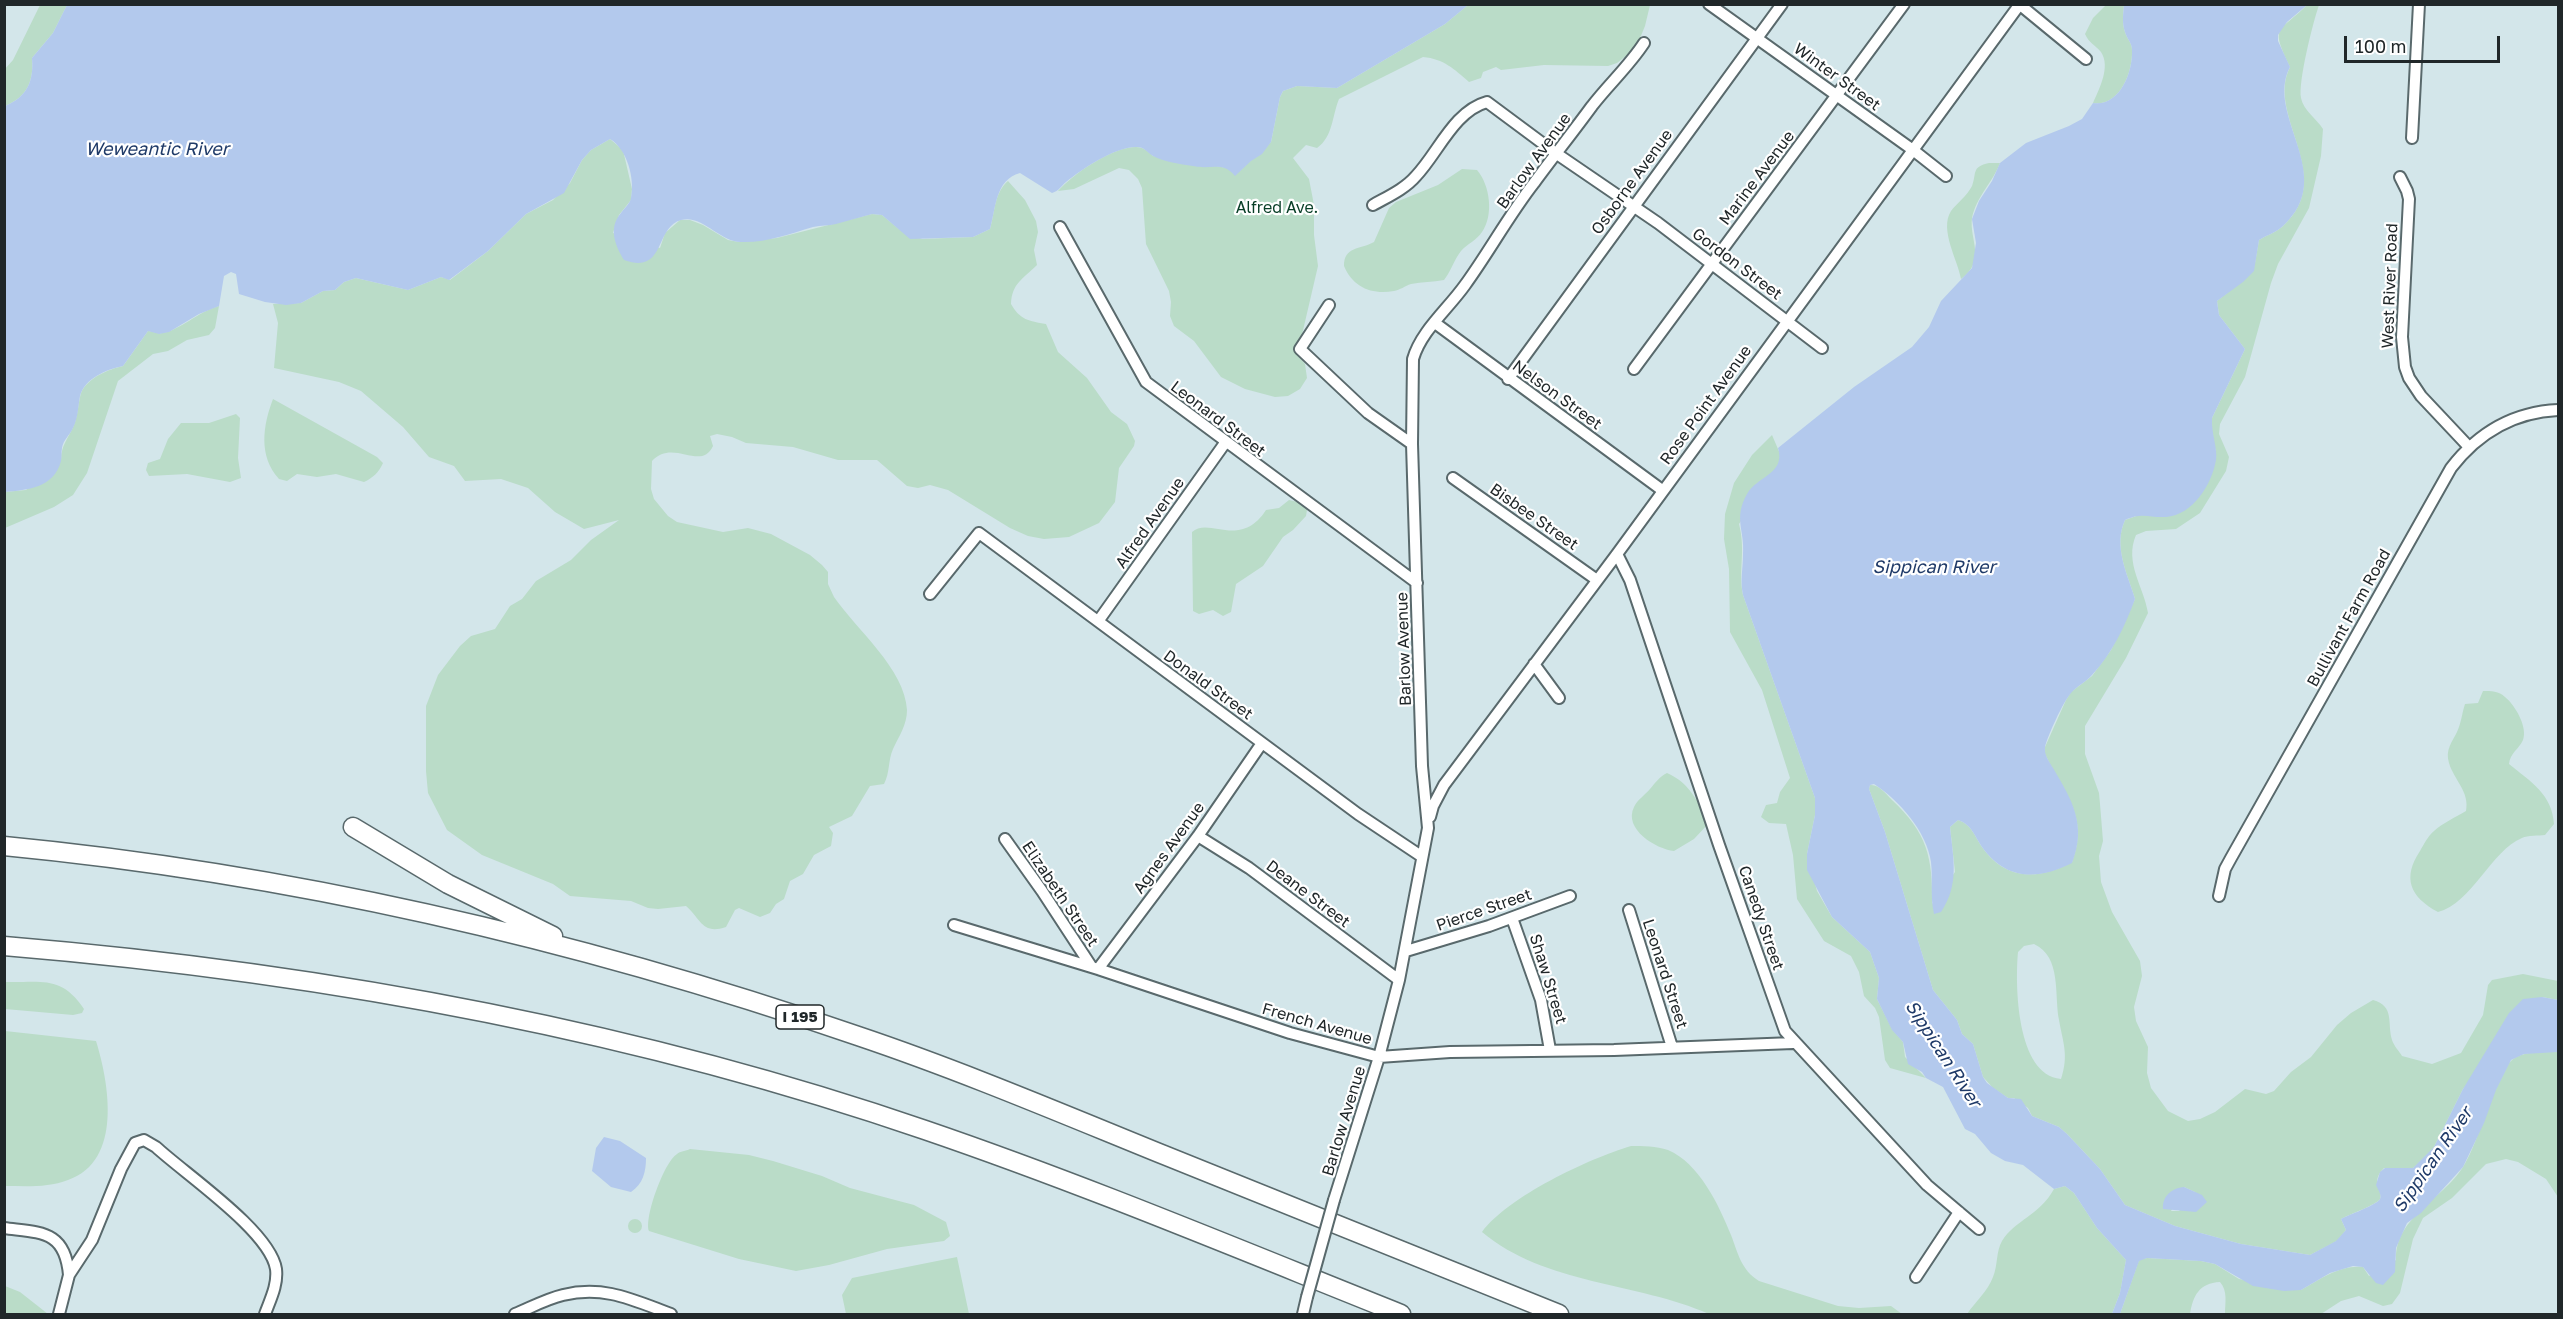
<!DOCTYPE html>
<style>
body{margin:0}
#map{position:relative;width:2563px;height:1319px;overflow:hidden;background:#d3e6ea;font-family:"Golos Text",sans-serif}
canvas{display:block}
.frame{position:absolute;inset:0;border:6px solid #202729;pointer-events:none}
.scale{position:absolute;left:2344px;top:36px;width:156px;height:27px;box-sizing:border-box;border:3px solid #202729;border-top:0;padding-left:8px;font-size:18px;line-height:21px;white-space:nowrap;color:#202729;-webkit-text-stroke:4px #fff;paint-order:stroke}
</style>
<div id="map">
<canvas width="2563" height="1319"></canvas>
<div class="frame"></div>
<div class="scale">100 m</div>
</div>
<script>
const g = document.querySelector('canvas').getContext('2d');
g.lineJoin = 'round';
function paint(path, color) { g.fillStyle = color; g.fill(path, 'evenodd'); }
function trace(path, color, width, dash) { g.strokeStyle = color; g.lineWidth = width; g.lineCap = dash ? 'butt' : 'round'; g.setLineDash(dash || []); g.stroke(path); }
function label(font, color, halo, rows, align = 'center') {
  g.font = font + ' "Golos Text",sans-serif'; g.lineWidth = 4.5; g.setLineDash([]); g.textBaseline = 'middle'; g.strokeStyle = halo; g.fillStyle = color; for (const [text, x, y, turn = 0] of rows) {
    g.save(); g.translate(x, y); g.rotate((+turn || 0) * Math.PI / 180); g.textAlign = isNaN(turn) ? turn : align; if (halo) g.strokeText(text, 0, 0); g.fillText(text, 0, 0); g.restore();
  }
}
const green = new Path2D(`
 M40,5H67L53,33L32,58C34,81 27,97 5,106L4,70L13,60Z
 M1468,5H1650L1645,26L1636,48L1617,63L1608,66L1544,65L1501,70L1496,67L1483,72L1481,78L1469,82C1454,69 1444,59 1423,57L1339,99C1332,116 1333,137 1317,148L1306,145L1293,158L1309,179L1314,205V235L1318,266L1301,339L1293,349L1305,364L1307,378L1300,389L1288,396L1275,397L1245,389L1221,377L1194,341L1174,326L1170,316L1171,302L1169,291L1146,244L1142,188L1138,179L1129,170L1119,168L1074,189L1058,191C1073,174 1112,147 1136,147C1143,147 1148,151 1153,156L1228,168L1235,175L1271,142L1280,97L1283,91L1297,86L1337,88L1445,24Z
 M2106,5H2124C2123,15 2122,23 2125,32C2127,39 2132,43 2132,50C2133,73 2119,107 2093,103C2099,89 2111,67 2101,52C2095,45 2089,43 2085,34L2093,18Z
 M2307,5H2319C2313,22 2298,82 2301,98C2303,110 2317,119 2323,129L2321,156L2309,208L2278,264L2271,283L2245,377L2220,424L2219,434L2229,457L2226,471L2200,513L2176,529L2146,531L2136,535C2124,563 2144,587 2148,613L2126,658L2085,726V754L2099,793L2100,804L2103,841L2099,856L2101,882L2112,912L2140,961L2142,976L2134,1007L2136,1021L2148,1047L2147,1073L2151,1088L2168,1111L2188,1121L2200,1119L2215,1112L2245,1089L2266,1094L2274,1091L2291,1072L2311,1057L2337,1025L2351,1013L2373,1000C2395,1006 2387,1023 2392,1040C2394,1046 2399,1051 2402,1056L2432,1064L2461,1053L2483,1015L2488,985L2492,980L2523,974L2558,981V1000L2542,997L2463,1089L2434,1147L2424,1159L2413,1168H2384C2369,1183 2384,1190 2380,1199C2378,1204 2348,1215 2341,1219L2346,1230L2337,1241L2310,1255L2241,1244L2175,1226L2125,1205L2100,1169L2067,1134L2059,1127L2032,1116L2028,1108L2014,1098H2008L1993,1088L1983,1077L1973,1044L1962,1034L1957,1020L1933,990L1885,832L1869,789L1870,785C1879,784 1886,794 1892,800C1927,833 1933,857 1932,904L1955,872L1950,827L1958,820C1972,825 1974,835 1982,847C2006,881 2039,880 2072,862C2090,816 2063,793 2045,754V747L2066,700L2071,692L2092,676L2111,650L2135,599C2127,573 2113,546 2125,520L2142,514L2150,515L2216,452L2211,431L2212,418L2245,349L2219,315L2217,301L2227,293L2255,263L2259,240C2267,235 2277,232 2283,226C2338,176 2265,116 2290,67C2270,24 2278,34 2307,5ZM2034,944C2062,957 2054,995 2059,1020C2063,1043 2069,1055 2061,1079C2016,1075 2015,984 2018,952L2024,946ZM2184,1187L2195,1192L2179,1211H2171Z
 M610,139L623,150L632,189L631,200L619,215L613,233L660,248L665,233L680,220H690L703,225L728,240L739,242L777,238L872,214L882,215L900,230L922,239L973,237L990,229C995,212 994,193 1008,181L1025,200L1036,221L1038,232L1034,250L1037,265C1023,279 1012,283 1011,304C1020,320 1029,321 1046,324L1058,352L1087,378L1111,412L1127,424L1135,441L1134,446L1119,468L1115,502L1099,523L1069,537L1044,539L1028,536L1010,528L948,490L930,485L918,488L907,486L877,460H838L793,447L746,443L732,437L717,434L710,436L713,446C701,472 673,438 652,461L651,489L654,499L668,516L677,522L723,532L748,528L771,534L810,555L822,565L828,572V584L834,597C856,629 905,669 907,710C907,725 899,736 893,749C888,760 890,773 884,784L870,786L852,816L829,827L833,833L831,846L814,855L803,874L790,881L784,899L776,904L770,913L760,917L739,908L735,910L726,927C702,935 701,919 686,906L658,909L648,908L631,901L570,896L553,884L482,855L447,830L428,793L426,771V706L438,675L460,646L471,636L495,629L510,606L522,599L536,581L571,560L591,540L619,520L584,529L555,512L528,488L501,479L465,481L454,466L429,457L403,427L361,391L339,382L274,368L278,323L273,304L301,303L323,291L335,290L344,282L356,278L408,290L441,277L450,280L488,251L526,214L553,200L570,183L582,160L591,150Z
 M1989,163H2000C1993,182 1976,197 1972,218C1969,240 1987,260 1961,279C1958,260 1939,230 1951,211C1957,203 1967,196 1972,186C1977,173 1971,167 1989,163Z
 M1462,169L1477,170C1490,185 1494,215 1482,232C1477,240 1467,244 1461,251C1454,260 1451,271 1444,280C1433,282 1422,282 1411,284C1405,286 1400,290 1394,291C1371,295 1353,287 1344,266C1344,246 1360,250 1374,242L1389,208L1396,202L1438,185Z
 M219,306L215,328L209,335L187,340L168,351L153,354L118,381L87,473L73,495L54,507L5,528L4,492L26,490L61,460C61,445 68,439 74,425C78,415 78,404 81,393C87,378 109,369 123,366L148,331C153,331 157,334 162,333C181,330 197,312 219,306Z
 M273,399L377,457L383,463C379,472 373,478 364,482L336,474L317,477L297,474L287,481L279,479C258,456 263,425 273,399Z
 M236,414L240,418L238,458L241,478L230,482L187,474L149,476L146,470L148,463L160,459L168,439L181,423H209Z
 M1772,435L1781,456L1780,463L1739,524C1746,551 1738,570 1743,595L1815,798V815L1807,854L1817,891L1832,917L1870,952L1879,978L1877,999L1892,1029L1903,1042L1905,1057L1926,1078L1890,1068L1885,1060L1879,1017L1875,1008L1864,996L1859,972L1851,956L1824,941L1797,899L1793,855L1786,824L1769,823L1761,817L1766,805L1777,803L1780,792L1790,778L1762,690L1730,632L1729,569L1724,539L1725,514L1734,483L1752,455Z
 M1289,500L1302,503L1307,510L1306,516L1293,530L1283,537L1263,566L1236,584L1231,612L1223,616L1213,610L1199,614L1193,611L1192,532C1209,516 1240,550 1266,510L1279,508Z
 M2483,691C2491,691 2499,691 2505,697C2515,705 2528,727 2523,740C2519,749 2510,753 2509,764C2531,782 2552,794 2554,824L2545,835C2538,836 2528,835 2522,838C2492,850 2471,904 2438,912C2410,897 2402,878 2420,851C2424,844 2428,836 2434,831C2443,823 2456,817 2466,811C2470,792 2454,780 2449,763C2445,750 2452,742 2457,732C2461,724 2462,713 2465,704L2478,703Z
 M1667,773C1690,783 1698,802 1709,823L1694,839L1674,851C1656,849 1623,829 1634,807C1637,800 1645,795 1650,789C1656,782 1659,777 1667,773Z
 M5,982C42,983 61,975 84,1009L82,1013L73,1015L5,1009Z
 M5,1031L96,1041C109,1083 123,1161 68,1180C48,1188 25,1186 5,1186Z
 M2558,1052V1197L2546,1179L2518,1162L2506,1159L2486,1164L2452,1198L2423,1218L2413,1239L2400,1293L2392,1304L2383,1306L2359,1296L2341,1301L2321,1314H2225C2225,1303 2228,1291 2220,1282C2199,1283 2193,1296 2190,1314H2120L2139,1260L2147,1258L2201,1261L2215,1264L2239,1279L2301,1290C2321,1279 2339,1265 2363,1267L2369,1276L2396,1260C2395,1217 2442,1200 2463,1167C2482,1136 2489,1088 2510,1062C2520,1050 2544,1052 2558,1052Z
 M1631,1146C1643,1146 1656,1146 1668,1150C1699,1163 1719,1205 1731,1235C1738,1253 1741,1270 1759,1281L1838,1306L1859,1308L1891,1306L1902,1314H1709C1637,1282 1545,1285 1482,1232C1509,1196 1588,1159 1631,1146Z
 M690,1149L749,1155L773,1161L822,1176L850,1188L914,1205L946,1222L950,1236L944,1241L887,1249L829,1265L796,1271L739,1259L649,1231C644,1218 664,1162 677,1154C680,1151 686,1151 690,1149Z
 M2065,1186L2074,1193L2097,1228L2126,1260L2120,1293L2112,1314H1967C1975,1302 1988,1291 1993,1277C1998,1265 1996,1251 2002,1241C2015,1220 2039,1216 2054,1189Z
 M628 1226a7 7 0 1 1 14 0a7 7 0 1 1-14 0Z
 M957,1257L969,1314H846L842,1295L852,1278Z
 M5,1286L20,1292L48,1314H5Z`);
const water = new Path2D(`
 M362,5L367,6L1468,5L1445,24L1337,88L1297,86L1283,91L1280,97L1271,142L1262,154L1251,161L1235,176C1223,161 1210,170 1193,166C1180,164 1164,162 1153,156C1147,152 1144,147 1137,147C1116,146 1082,169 1066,182C1061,186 1059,191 1052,193L1020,173C995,180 996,208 990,229L973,237L910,239L882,215L872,214C860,217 848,221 836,224C829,226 821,225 813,227C789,234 766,243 741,242C720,242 702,214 681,220C654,228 666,275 624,260C615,245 608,228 621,213C624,208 630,204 631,198C635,178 627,149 610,139L591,150L582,160L564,193L526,214L488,251L449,280L441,277L408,290L356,278L344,282L335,290L323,291L301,303L286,305L265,302L239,294L236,274L231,272L224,276L219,306L199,314L169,332L159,334L148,331L123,366C107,369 84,379 80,396C78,407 78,418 73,428C70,435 63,440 62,448C61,452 62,457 61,461C54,488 27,490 5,492V106C27,97 34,81 32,58L53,33L67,5Z
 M2124,5H2307L2287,22L2278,35V41L2290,67C2264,116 2339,175 2283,226C2277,232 2267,235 2259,240L2254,271L2243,282L2217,301L2219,315L2245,349L2212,418C2211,433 2218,449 2216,460C2212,484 2193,515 2166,517C2149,518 2143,512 2125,520C2113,546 2127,573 2135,599C2125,626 2112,654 2092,675C2086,682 2077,686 2071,693C2063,702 2048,735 2045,747C2044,755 2049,761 2053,768C2072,800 2087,825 2072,863C2039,880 2006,881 1982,847C1974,835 1972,825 1958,820L1950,827C1953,858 1960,884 1941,912L1934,914C1930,897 1933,879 1931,862C1927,832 1899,800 1874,784L1870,785L1869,789L1885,832L1933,990L1957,1020L1962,1034L1973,1044L1983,1077L1987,1083L2008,1098L2021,1099L2032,1116L2059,1127L2067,1134L2100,1169L2125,1205L2175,1226L2241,1244L2310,1255L2336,1241L2346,1230L2341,1219C2348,1215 2377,1205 2380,1199C2382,1195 2378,1190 2376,1185L2380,1172L2385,1168H2413L2434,1147L2463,1089L2509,1013L2523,999L2542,997L2558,1000V1052L2524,1054L2511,1060L2496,1090L2484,1123L2463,1167L2421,1213L2407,1223L2396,1248L2395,1272L2383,1285L2376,1283L2363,1267L2353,1266L2330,1273L2301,1290L2284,1291L2253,1286L2215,1264L2201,1261L2147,1258L2139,1261L2120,1314H2112L2120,1293L2126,1260L2097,1228L2074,1193L2065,1186L2054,1189L2023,1165L2005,1161L1991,1153L1975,1134L1965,1129L1943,1087L1926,1078L1922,1072L1908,1064L1903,1042L1892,1030L1877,999L1879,978L1870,952L1832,917L1807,870V854L1815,815V798L1743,595C1740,580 1743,569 1743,554C1745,530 1733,519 1747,494C1757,476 1786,474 1778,448L1854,387L1912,347L1929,327L1941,301L1972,268L1976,243L1972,219L1979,201L1992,181L2000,163L2026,143L2069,126L2082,119L2093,103C2119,107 2133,73 2132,50C2132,43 2127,39 2125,32C2122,23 2123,15 2124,5Z
 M604,1137L620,1141L646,1158C646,1172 643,1184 631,1192L611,1187L592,1171L596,1148Z
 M2184,1187L2202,1195L2207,1202L2196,1212L2163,1209C2162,1196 2172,1188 2184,1187Z`);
const minor = new Path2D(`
 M1709,4L1913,150L1946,176
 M2019,4L2086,59
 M2412,138L2419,4
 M2400,177L2407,191L2409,199L2402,337L2405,367L2409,378L2421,396L2469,447
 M1373,205C1387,197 1405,189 1416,176C1438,153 1454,111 1487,102L1557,154L1658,223L1822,348
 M1060,227L1146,382L1417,583
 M1329,305L1300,349L1368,413L1412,444
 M1435,323L1662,490
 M1634,369L1904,4
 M1508,379L1782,4
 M1453,478L1597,580
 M1617,554L1630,580L1719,845L1785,1031L1927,1185L1979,1229
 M930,594L979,533L1358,814L1421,856
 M1099,620L1225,443
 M1534,664L1559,698
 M1430,817L1433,806L1444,785L1617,554L2020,4
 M1198,836L1249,868L1399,980
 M1005,839L1042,891L1091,966
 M2219,896L2225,869L2231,858L2451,468C2478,433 2514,412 2558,410
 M1629,910L1672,1047
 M1512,918L1541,1000L1550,1050
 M954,925L1098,969L1290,1033L1379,1057L1450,1052L1614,1050L1793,1043
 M1406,951L1489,926L1570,896
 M1098,969L1198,836L1262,743
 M1334,1200L1379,1057L1399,980L1428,828L1422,766L1419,670L1412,444L1413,359C1421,331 1448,309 1465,285C1489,252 1509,215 1534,183C1553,157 1573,132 1592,106C1609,84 1629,66 1644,43
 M4,1228C41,1233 65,1230 69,1275L92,1240L121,1169L135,1143L144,1140L156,1147C185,1174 270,1231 276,1269C278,1285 270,1300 265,1314
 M1916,1277L1959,1212
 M59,1314L69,1275
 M515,1314C530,1308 546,1299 563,1295C604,1285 633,1300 671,1314
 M1303,1314L1307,1297`);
const motorway = new Path2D(`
 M353,827L448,884L553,936
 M4,846C295,874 582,941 858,1036C962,1071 1063,1114 1164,1155C1295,1208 1427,1261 1559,1314
 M4,946C317,972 628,1028 925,1130C1086,1185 1243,1251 1401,1314`);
const minorBridge = new Path2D(`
 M1307,1297L1334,1200`);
const shields = [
 [800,1017,48]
];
const shieldNames = [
 ["I 195",800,1017]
];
const streetNames = [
 ["Winter Street",1837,77,36],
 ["Barlow Avenue",1534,161,-54],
 ["Marine Avenue",1757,178,-53],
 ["Osborne Avenue",1632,182,-54],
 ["Gordon Street",1737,264,37],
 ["West River Road",2390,286,-88],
 ["Nelson Street",1557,395,36],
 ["Rose Point Avenue",1706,405,-54],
 ["Leonard Street",1218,419,37],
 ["Bisbee Street",1534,517,35],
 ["Alfred Avenue",1150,523,-55],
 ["Bullivant Farm Road",2349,618,-61],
 ["Barlow Avenue",1404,649,-92],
 ["Donald Street",1208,685,36],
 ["Agnes Avenue",1169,848,-54],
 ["Elizabeth Street",1060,894,56],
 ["Deane Street",1308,894,37],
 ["Pierce Street",1484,910,-19],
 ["Canedy Street",1761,918,71],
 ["Leonard Street",1665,974,72],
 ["Shaw Street",1548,979,73],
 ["French Avenue",1317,1024,16],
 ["Barlow Avenue",1344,1121,-73]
];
const parkNames = [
 ["Alfred Ave.",1277,208]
];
const waterNames = [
 ["Weweantic River",157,149],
 ["Sippican River",1934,567],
 ["Sippican River",1943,1054,57],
 ["Sippican River",2433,1160,-55]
];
paint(green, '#badcc8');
paint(water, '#b3c9ed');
trace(minor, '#59696c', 14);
trace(motorway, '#59696c', 21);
trace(minor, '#fff', 10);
trace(motorway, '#fff', 18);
trace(minorBridge, '#59696c', 14, []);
trace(minorBridge, '#fff', 10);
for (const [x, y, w] of shields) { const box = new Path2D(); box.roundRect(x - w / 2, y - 12, w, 24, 4.5); g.fillStyle = '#fff'; g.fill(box); trace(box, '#202729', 1.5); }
label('bold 15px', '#202729', null, shieldNames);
label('16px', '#202729', '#fff', streetNames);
label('16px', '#073e26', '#fff', parkNames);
label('italic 18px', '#1f3a68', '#fff', waterNames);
</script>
